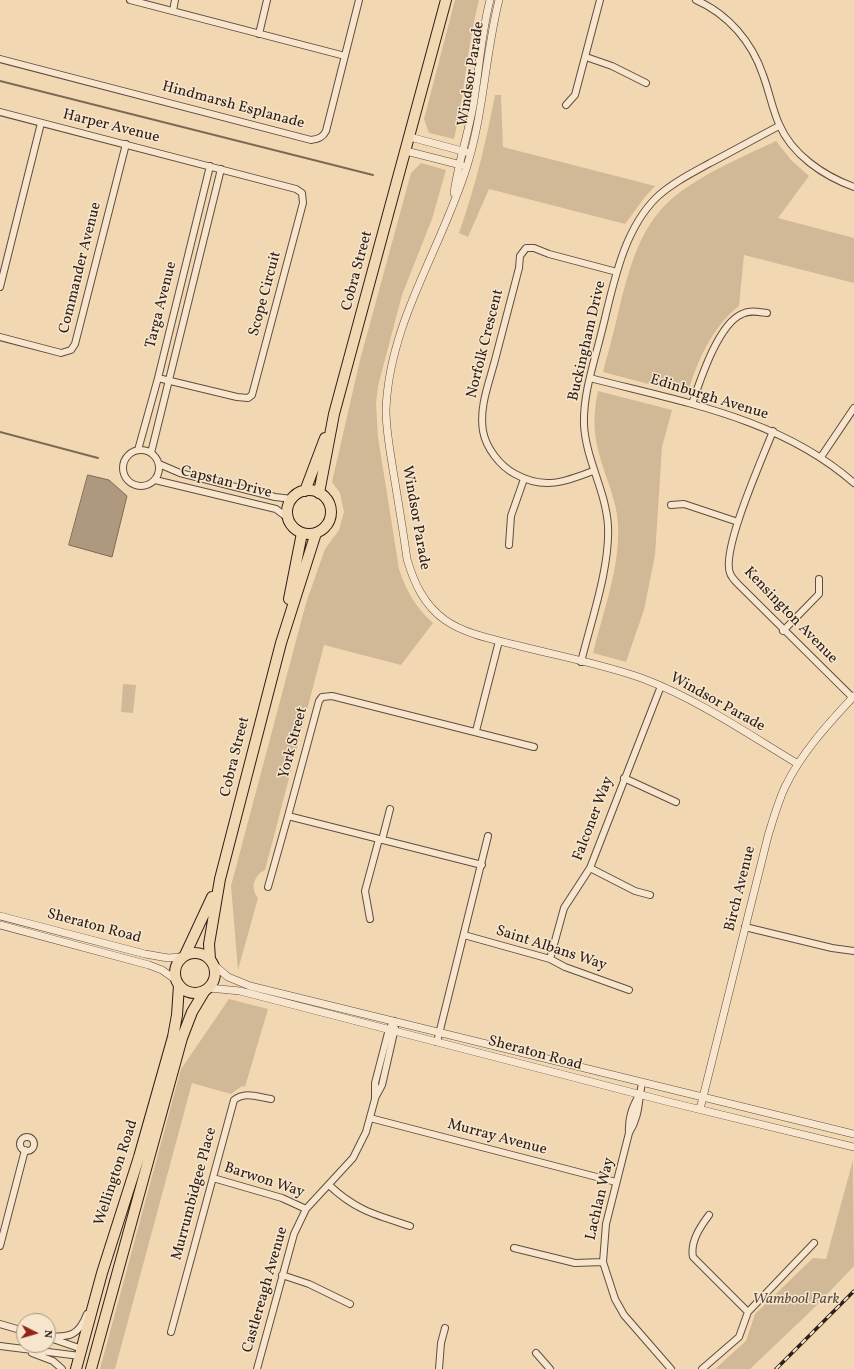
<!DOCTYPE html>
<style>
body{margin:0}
#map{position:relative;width:854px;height:1369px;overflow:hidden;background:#f2d8b2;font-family:Vollkorn,serif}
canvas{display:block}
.north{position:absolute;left:16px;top:1313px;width:40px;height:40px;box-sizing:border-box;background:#f7e6cd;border:1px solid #a69785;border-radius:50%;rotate:95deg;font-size:11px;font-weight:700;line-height:16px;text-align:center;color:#2d2019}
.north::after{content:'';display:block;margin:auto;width:14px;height:18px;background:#8f2418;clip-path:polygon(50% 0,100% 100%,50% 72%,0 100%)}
</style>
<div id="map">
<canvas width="854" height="1369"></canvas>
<div class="north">N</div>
</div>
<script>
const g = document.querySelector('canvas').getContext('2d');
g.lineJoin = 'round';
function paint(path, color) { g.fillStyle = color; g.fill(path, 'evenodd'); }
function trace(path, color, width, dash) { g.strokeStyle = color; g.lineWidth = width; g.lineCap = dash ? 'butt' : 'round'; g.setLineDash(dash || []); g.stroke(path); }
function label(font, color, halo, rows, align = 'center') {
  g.font = font + ' Vollkorn,serif'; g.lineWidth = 3; g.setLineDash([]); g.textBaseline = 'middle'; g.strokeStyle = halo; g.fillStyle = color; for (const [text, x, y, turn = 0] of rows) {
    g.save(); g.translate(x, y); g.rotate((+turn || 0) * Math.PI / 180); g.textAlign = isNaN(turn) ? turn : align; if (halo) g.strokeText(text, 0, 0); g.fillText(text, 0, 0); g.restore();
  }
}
const green = new Path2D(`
 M455,0H479C467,46 465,93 454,139L429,133L424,119Z
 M495,95H501L503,147L655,186L645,197L625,224L489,189L468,237L459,233C475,188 486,142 495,95Z
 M776,141L791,160L809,176L778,218L854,238V283L744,255L739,306C714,325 698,359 689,389L683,393L603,372C609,350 615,327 620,305C631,262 642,220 680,192C709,171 744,156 776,141Z
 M421,163L446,170L432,219L402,295L378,386L376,403L378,437L399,569C406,591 416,608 433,623L401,665L324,645L265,870C254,875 250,888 258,898L238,970L231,886L306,603L325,549L339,530L344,512L340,493L332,482L360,360L411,173Z
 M598,391L672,410L662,447L655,555L644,610L626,662L593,653C603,612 620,568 618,525C617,500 606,480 600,457C593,435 593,413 598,391Z
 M123,684L136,685L133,713L121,712Z
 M229,999L268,1009L245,1087L242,1086L231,1094L192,1083L115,1369H100L181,1069Z
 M853,1160L854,1266L813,1309L750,1369H715L746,1341L755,1314L813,1258L826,1259Z`);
const water = new Path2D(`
 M88,475L109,480L127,496L112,557L69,545Z`);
const stream = new Path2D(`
 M0,81L373,175
 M0,432L98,458`);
const minor = new Path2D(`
 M130,0L345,56
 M696,0C728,14 752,42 763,75C769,91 772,108 779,124C792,155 824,176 854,187
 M173,11L175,0
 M259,34L267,0
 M586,57L612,66L646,83
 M0,59L311,140C319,139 323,137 326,131L359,0
 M566,105L575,95L600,0
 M0,112L296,189L302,193L303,203L252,395L248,398L237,397L158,378
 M0,287L41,123
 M0,337L61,353L71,350L75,344L126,144
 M590,378C682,402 780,418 854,483
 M692,404C700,381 718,324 742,314C750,310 758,312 767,313
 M773,431C763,457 721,550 730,573C731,577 736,582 739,585L853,698
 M123 468a18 18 0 1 1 36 0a18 18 0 1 1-36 0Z
 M138,450L158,378L210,166
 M151,453L221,169
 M821,457L854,408
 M159,464L180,473L275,497L292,499
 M593,471C565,482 544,490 515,474C500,466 486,448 483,431C479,407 489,383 495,360C503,329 511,299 519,268L520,256L526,248H534L549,254L617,272
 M155,480L276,509L288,518
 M671,505L684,504L738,522
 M509,545L511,516L524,479
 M783,631L819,594V579
 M581,662C591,621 610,568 608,526C606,491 586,460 584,425C583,397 592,369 599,342C612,294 620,233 657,197C672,183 692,173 710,163C733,151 756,138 779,126
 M476,731L499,641
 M624,778L676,802
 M382,840L390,809
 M482,865L288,816L319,701L322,697L332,696L534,747
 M590,868L635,891L650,895
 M268,887L288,816
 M370,919L365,891L379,839
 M745,927L832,948L854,951
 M464,935L550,959L565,967L629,990
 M550,959L564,908L590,868L661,686
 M437,1042L488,836
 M642,1083C638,1102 640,1115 629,1133L606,1224L603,1262L615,1299L624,1315L671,1369
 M375,1098L382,1085L395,1028
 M370,1118L616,1182
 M629,1133C628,1118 632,1108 639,1095
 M20 1144a7 7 0 1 1 14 0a7 7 0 1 1-14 0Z
 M213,1178L282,1198L306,1209
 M329,1185C355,1210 376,1215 410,1226
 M709,1215C700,1227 690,1242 693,1257L748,1312
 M0,1246L25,1150
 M514,1248L575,1263L603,1262
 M282,1275L309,1284L350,1304
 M0,1324L24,1331
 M171,1332L234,1100C245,1091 258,1097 271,1099
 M48,1336C70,1338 79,1335 87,1314
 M50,1338L82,1349
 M0,1346L80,1356
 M32,1353L53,1361L62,1369
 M536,1353L550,1369
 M257,1369L294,1234L306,1209L353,1158L366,1132L375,1099V1083L389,1029L394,1021
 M439,1369L441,1343L445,1328
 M702,1369L739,1337L748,1312L814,1243`);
const tertiary = new Path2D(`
 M499,0C485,55 484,112 467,166C442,248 389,322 386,410C386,430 390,450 393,470C398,500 403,530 407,559C414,583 424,605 445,620C465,634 492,639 516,645C558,656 603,664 644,679C699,700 748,734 798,764
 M410,137L466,152
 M406,151L461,165
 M454,193C458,163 468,135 473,106C479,71 481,35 490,0
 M0,916L145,954L168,958L182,957
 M0,925L149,965L162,970L176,980
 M214,965L228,977L250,986L854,1134
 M209,988L240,991L669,1102L854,1147
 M700,1109L768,836C773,820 778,802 785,787C802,752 828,724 854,696`);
const trunk = new Path2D(`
 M287 512a22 22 0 1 1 44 0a22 22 0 1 1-44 0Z
 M305,491L325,438
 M319,493L334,414L446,0
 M289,599L302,533
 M175 973a20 20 0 1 1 40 0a20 20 0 1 1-40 0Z
 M185,955L212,897
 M210,959L209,944L220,879L281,643L316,533
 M76,1369L102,1273L139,1157L173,1037L177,1015L179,985
 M91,1369L182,1038L192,1012L204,992`);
const rail = new Path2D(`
 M776,1369L854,1291`);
const streetNames = [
 ["Windsor Parade",472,74,-81],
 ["Hindmarsh Esplanade",233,106,15],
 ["Harper Avenue",111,127,14],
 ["Commander Avenue",81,268,-76],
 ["Cobra Street",358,271,-75],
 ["Scope Circuit",266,294,-75],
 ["Targa Avenue",162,305,-76],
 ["Buckingham Drive",588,341,-77],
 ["Norfolk Crescent",486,344,-76],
 ["Edinburgh Avenue",709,398,17],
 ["Capstan Drive",226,483,14],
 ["Windsor Parade",415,518,80],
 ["Kensington Avenue",790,616,46],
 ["Windsor Parade",717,703,29],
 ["York Street",294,743,-75],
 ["Cobra Street",236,757,-76],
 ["Falconer Way",594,819,-69],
 ["Birch Avenue",741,889,-76],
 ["Sheraton Road",94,927,15],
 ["Saint Albans Way",551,949,18],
 ["Sheraton Road",535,1054,15],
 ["Murray Avenue",497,1138,15],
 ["Wellington Road",117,1173,-72],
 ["Barwon Way",264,1181,18],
 ["Murrumbidgee Place",195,1194,-75],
 ["Lachlan Way",601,1199,-77],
 ["Castlereagh Avenue",266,1290,-74]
];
const parkNames = [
 ["Wambool Park",796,1300]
];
paint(green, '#d1b998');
paint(water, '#af997e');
trace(water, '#7b6956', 1);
trace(stream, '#7b6956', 2);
trace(minor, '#5e4e3f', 8);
trace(tertiary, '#5e4e3f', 8);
trace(trunk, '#2d2019', 12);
trace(minor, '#f7e6cd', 6);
trace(tertiary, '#f7e6cd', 7);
trace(trunk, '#f2d8b2', 10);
trace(rail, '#2d2019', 3.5);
trace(rail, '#f7e6cd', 2, [6]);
label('15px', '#2d2019', '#f7e6cd', streetNames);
label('italic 15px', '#5e4e3f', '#f7e6cd', parkNames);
</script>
